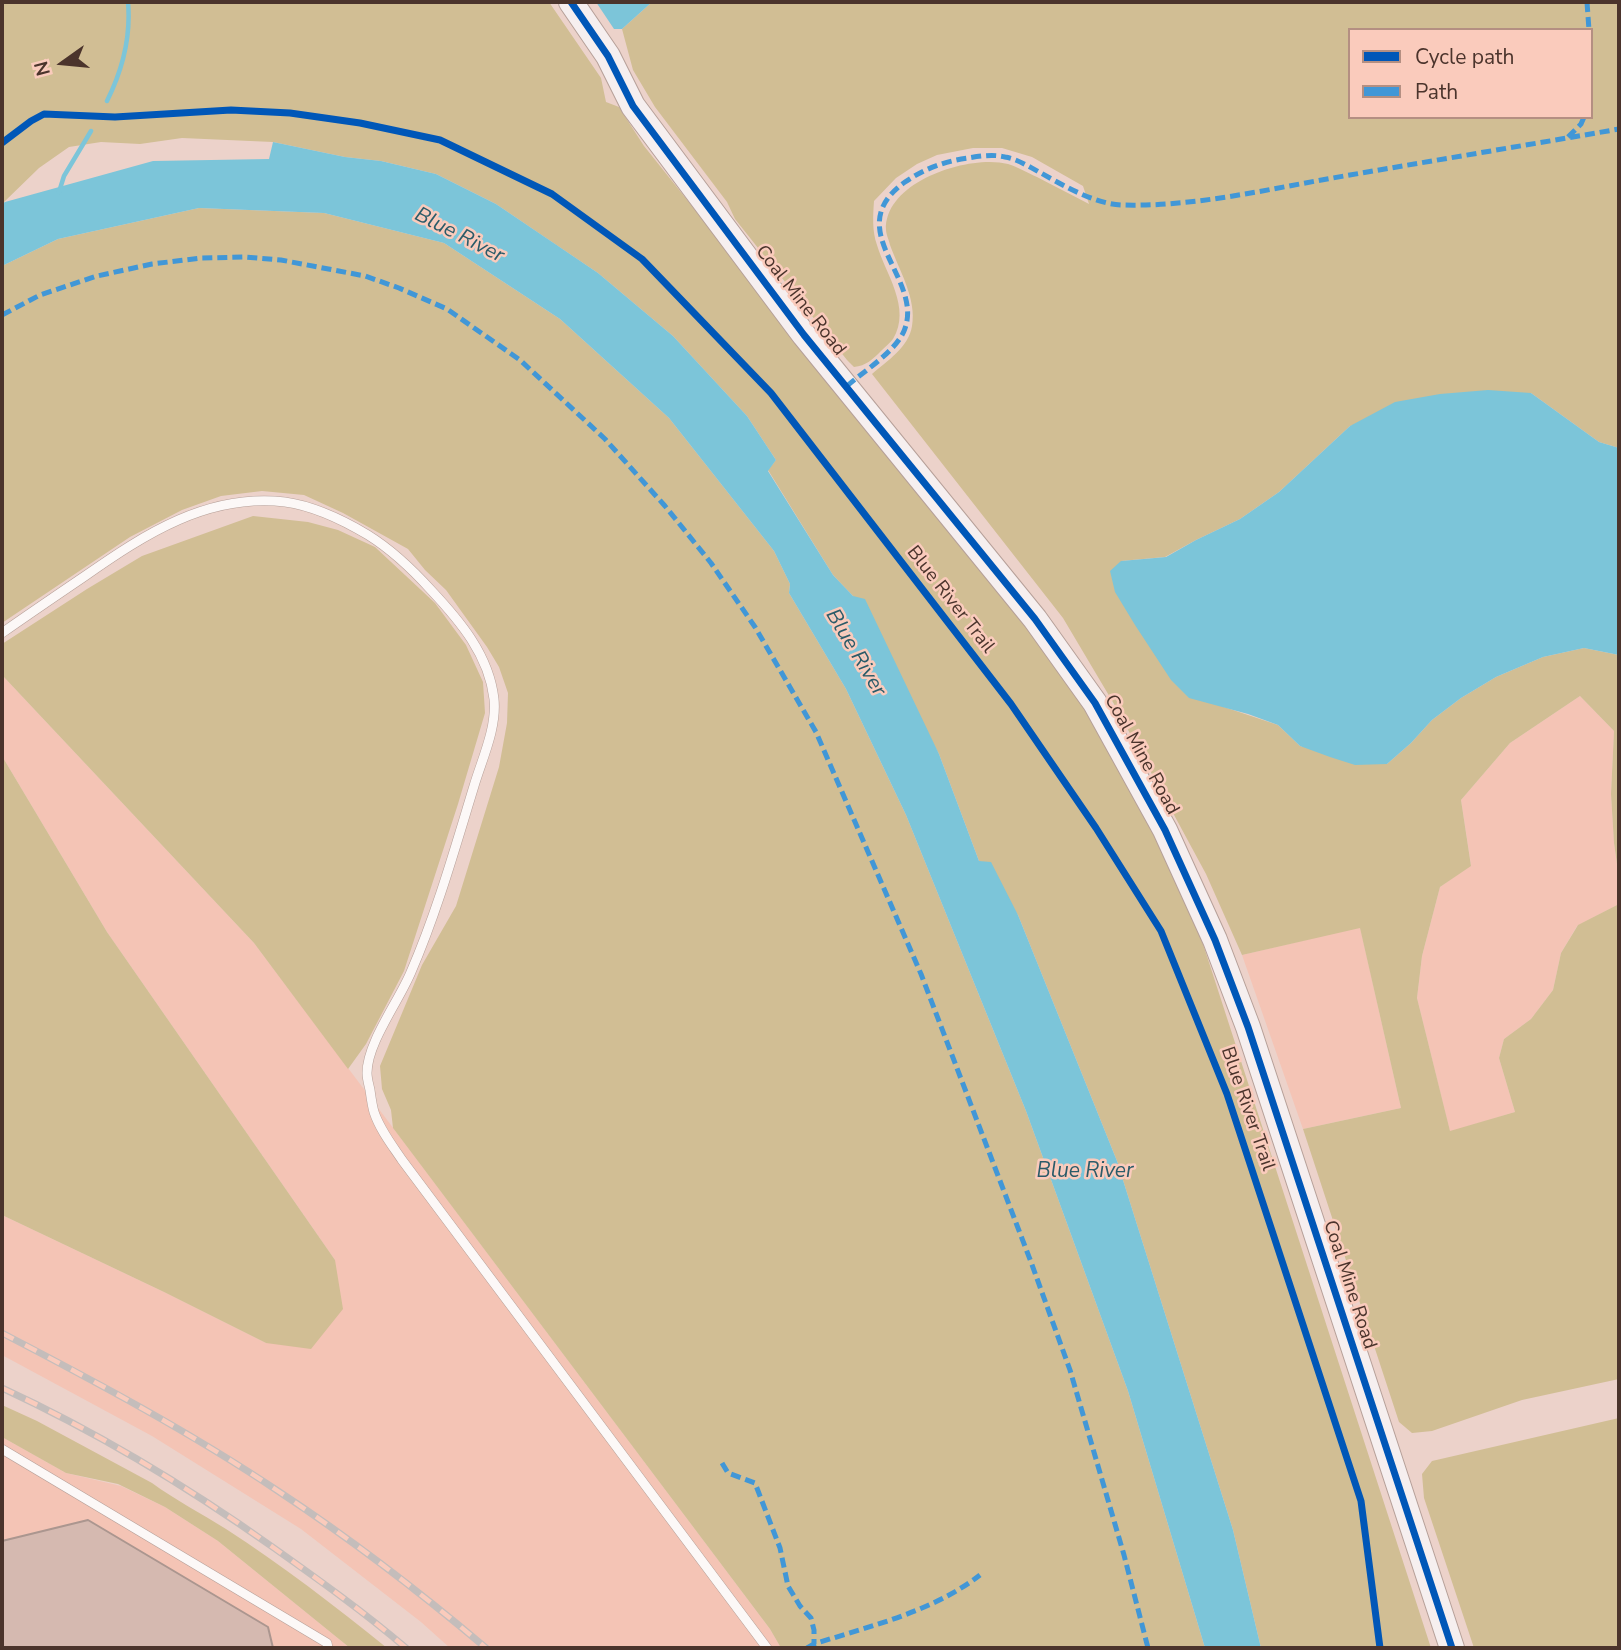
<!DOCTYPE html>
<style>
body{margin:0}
#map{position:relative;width:1621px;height:1650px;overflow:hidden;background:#ecd2ca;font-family:"Nunito Sans",sans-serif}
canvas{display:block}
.frame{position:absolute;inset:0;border:4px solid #4b342c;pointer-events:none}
.legend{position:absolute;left:1348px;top:28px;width:245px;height:91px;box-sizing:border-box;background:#facbbc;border:2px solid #b48f82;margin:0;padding:9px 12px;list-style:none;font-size:21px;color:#4b342c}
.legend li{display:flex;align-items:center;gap:14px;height:35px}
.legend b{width:35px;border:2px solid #b48f82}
.north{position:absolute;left:28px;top:28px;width:70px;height:70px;-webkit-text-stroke:5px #facbbc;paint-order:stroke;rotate:255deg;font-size:19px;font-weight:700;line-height:28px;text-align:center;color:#4b342c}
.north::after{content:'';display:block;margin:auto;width:24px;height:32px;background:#4b342c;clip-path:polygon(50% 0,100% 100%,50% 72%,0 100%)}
</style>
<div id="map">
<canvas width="1621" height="1650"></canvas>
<div class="frame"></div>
<ul class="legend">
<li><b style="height:9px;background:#0057b8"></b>Cycle path</li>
<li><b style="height:9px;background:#4197d7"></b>Path</li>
</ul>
<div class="north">N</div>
</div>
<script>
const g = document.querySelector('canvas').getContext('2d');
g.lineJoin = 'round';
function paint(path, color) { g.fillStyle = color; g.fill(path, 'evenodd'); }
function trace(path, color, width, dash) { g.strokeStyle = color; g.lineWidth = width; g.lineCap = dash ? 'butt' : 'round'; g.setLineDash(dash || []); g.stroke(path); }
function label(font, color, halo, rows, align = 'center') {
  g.font = font + ' "Nunito Sans",sans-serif'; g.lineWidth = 5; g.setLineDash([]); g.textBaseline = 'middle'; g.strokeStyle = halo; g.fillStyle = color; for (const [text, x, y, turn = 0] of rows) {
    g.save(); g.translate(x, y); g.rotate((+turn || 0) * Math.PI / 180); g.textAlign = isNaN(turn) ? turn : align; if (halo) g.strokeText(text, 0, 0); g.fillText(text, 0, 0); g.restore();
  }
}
const built = new Path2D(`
 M2,675L254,943L770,1629L781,1648H450L421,1622L301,1529L152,1436L2,1355V1215L164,1292L266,1343L335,1260L107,932L2,756Z
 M1580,696L1614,731L1611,794L1614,843L1619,878V904L1577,926L1561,953L1553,990L1531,1019L1504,1039L1499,1058L1515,1112L1450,1132L1417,998L1422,956L1440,887L1471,865L1461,800L1510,743Z
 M1360,927L1401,1108L1303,1129L1242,955Z
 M2,1437L66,1473L121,1486L165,1507L218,1541L350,1648H2Z`);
const green = new Path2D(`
 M2,2H549L601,78L606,102L619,107L644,146L961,542L1076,691L1121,767L1193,913L1431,1648H1261L1233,1530L1117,1161L1018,915L979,861L939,754L853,596L833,575L768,470L776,460L747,416L673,336L598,273L555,244L496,204L436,174L381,161L345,157L273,142L182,138L140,144L101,142L69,147L39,168L2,204Z
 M652,2H1619V448L1599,442L1531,393L1350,426L1279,492L1240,519L1196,540L1165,557L1121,561L1224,707L1278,725L1300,746L1387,764L1411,743L1432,720L1461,698L1496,677L1543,657L1584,648L1619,655V878L1614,843L1611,794L1614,731L1580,696L1510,743L1461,800L1471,866L1440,887L1422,956L1417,998L1450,1131L1515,1112L1499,1058L1504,1039L1531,1019L1553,990L1561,953L1578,925L1619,904V1379L1522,1400L1432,1431L1412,1433L1399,1422L1303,1129L1401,1108L1360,928L1242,955L1206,874L1114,704L1063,618L872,374C887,361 909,347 912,326C917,299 899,270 890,245C889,240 886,234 886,230C884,181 970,154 1008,164C1018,167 1028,173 1037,177C1054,186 1072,195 1089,204L1083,186L1032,157L1002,148H973L937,155L917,164L896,178L874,201C873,216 872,231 877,245C885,273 912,308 893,339C890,343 885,347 881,351C873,359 866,366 854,367L847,360L735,219L727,202L655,107L633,70L622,29ZM1350,30H1591V117H1350Z
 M199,208L324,213L444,243L560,319L669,418L774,551L790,584L789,593L846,689L906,815L1026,1111L1128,1391L1205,1648H781L770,1629L393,1128L391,1110L382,1089L380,1066L422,965L456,906L499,767L507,723L508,693L499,667L487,647L446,590L425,570L408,549L343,513L304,495L262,491L221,496L182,510L130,537L2,623V266L58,239Z
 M253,516L308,522L338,530L375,547L435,603L466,645L483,682L485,713L458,804L404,971L366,1044L348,1069L254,943L2,675V644L87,589L142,556Z
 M2,756L107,932L335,1260L343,1309L311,1349L266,1343L164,1292L2,1215Z
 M2,1405L37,1421L152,1483C175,1500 201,1513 226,1529C282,1565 335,1606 387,1648H350L218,1541L165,1507L118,1484L66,1473L2,1437Z
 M1619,1418V1648H1474L1424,1498L1422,1474L1432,1461Z`);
const water = new Path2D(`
 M596,2H652L622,29H614Z
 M273,142L345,157L381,161L436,174L496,204L598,273L673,336L747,416L776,460L768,471L833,575L853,596L865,599L939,754L979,861L991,862L1018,915L1117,1161L1233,1530L1261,1648H1205L1128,1391L1026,1111L906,815L846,689L789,593L790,584L774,551L669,418L560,319L444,243L324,213L199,208L58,239L2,266V204L5,202L153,161L269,159Z
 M1488,390L1531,393L1599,442L1619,448V655L1584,648L1543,657L1496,677L1461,698L1432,720L1411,743L1387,764L1355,765L1330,757L1300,746L1278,725L1248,714L1189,698L1171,680L1135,625L1115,592L1110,571L1121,561L1166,557L1196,540L1240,519L1279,492L1350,426L1395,402L1440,394Z`);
const stream = new Path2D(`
 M107,101C122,71 131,36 128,2
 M59,192L64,176L91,131`);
const building = new Path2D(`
 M88,1520L268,1627L273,1648H2V1541Z`);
const lane = new Path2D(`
 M2,633C29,614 57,595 85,576C145,534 208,493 285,502C314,506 343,520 368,535C392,550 412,569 431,590C460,621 489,655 494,699C497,728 482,759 474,786C455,848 437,912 411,972C399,1001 367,1043 367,1073C367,1079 369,1085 370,1090C371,1097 372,1105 374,1112C380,1130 392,1145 402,1160L767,1648
 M2,1449L327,1643L328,1648`);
const secondary = new Path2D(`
 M571,2L608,56L633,106L804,335L1035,619L1095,703L1165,830L1215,940L1248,1027L1452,1648`);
const rail = new Path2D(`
 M2,1333C96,1382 190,1432 278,1491C351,1539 420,1592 486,1648
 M2,1388C97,1432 188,1487 274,1548C319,1580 364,1612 406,1648`);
const quiet = new Path2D(`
 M1587,2L1589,30
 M1568,137L1581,124L1584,117
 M2,315L40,295L97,276L152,264L202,258L245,257L281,260L365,276L399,288L447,309L520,360L605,439L665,506L711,563L755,627L816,732L921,974L1031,1262L1070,1370L1124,1555L1148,1648
 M847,386C864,371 895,352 904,331C926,279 838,230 905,182C924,169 945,161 968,158C980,156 993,154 1005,157C1017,159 1028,166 1039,172C1063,185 1094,204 1122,205C1190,207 1260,191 1327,179C1424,162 1522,146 1619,129
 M722,1463L728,1473L755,1483L780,1548L788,1586L800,1606L811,1618L814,1630V1644
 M807,1648L814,1644C870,1626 932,1612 980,1575`);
const cycleway = new Path2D(`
 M571,2L608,56L633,106L804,335L1035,619L1095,703L1165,830L1215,940L1248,1027L1452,1648
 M2,143L31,121L44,114L115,117L231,110L290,113L360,123L440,140L552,194L642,259L771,393L1011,704L1096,828L1161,931L1227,1094L1361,1501L1380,1648`);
const streetNames = [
 ["Coal Mine Road",800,301,52],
 ["Blue River Trail",950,600,52],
 ["Coal Mine Road",1141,755,61],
 ["Blue River Trail",1247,1109,71],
 ["Coal Mine Road",1349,1285,72]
];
const waterNames = [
 ["Blue River",459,236,27],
 ["Blue River",855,653,59],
 ["Blue River",1085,1172]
];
paint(built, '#f4c4b5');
paint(green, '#d1be94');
paint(water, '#7cc5d9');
trace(stream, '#7cc5d9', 4.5);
paint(building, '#d5b9b0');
trace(building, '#ab968f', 2);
trace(lane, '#b6a099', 10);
trace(secondary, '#b6a099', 26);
trace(lane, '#fcf8f7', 9);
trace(secondary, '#f6efef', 24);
trace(rail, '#c4bdbb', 7);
trace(rail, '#facbbc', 4.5, [13]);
trace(quiet, '#4197d7', 5, [10, 5]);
trace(cycleway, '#0057b8', 7);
label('19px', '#4b342c', '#facbbc', streetNames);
label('italic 21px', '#2b5b69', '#facbbc', waterNames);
</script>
